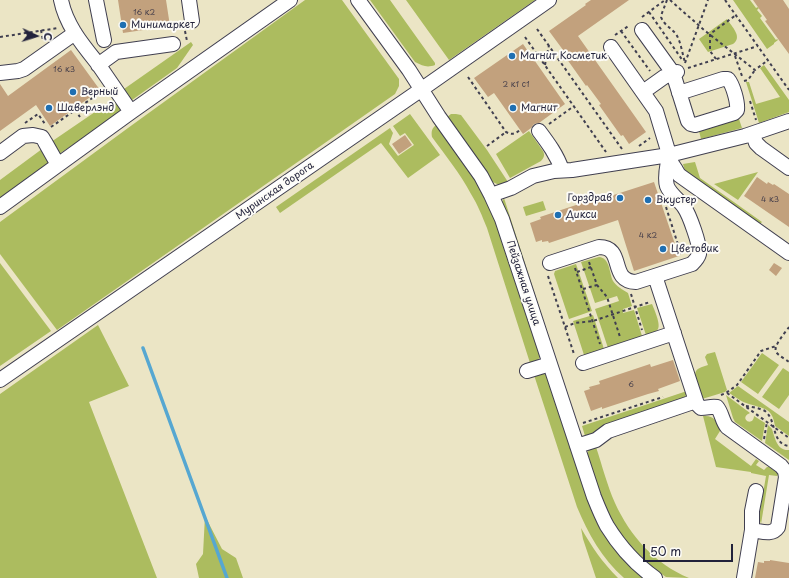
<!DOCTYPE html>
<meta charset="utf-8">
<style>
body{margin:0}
#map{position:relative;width:789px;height:578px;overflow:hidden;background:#ebe5c5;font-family:"Playpen Sans",sans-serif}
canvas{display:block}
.north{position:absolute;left:16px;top:16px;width:40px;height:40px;-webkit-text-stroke:3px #fdfcf7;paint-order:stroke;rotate:94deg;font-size:11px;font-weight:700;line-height:16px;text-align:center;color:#22223b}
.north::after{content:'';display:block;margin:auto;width:14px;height:18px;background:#22223b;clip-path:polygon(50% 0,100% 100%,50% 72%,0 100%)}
.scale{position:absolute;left:643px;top:544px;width:90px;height:18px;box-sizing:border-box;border:2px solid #22223b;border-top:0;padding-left:5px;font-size:12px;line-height:14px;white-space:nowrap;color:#22223b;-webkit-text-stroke:3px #fdfcf7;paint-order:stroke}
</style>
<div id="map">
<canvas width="789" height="578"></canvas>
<div class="north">С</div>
<div class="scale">50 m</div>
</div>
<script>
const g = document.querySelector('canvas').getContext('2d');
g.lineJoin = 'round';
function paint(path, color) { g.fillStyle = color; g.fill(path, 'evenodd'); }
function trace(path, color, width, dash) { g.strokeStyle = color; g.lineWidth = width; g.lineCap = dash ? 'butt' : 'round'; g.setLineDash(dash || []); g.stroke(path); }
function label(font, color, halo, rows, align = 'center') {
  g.font = font + ' "Playpen Sans",sans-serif'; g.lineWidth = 4; g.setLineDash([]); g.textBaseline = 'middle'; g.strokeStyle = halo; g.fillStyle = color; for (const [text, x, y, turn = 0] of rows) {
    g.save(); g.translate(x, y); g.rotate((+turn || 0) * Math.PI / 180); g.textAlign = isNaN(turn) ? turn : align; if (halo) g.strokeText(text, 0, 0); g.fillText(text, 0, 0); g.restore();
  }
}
const green = new Path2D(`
 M305,0H342L399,79V86L395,94L57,330L0,254V222L128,128Z
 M370,0H390L435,63V65C427,68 423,66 415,62Z
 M406,0H535L449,60Z
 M733,0H750L756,8L758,7L759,8L757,10L762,16L760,18L776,40L777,39L778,40L774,43V44L767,49Z
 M727,19C732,27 743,37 733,44L708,52L699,39Z
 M191,42L193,45L177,68L132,100L124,89Z
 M764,65L789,100V112L759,123L746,82H749L756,104L780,97L760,68Z
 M114,99L123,111L59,154L51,142Z
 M410,114L440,155L408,178L381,143L280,213L276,207L390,128L393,133L389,144L398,156L414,145L405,133L400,136L393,126Z
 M451,114H456L461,115L487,150L508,182L499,185L493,182L483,167L447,117Z
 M739,119L742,128L701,139L699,131Z
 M437,124L470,171L481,189L491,209L541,355L538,360L530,363L487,228C482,216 478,205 471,194C460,173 445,155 432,137C431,131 432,128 437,124Z
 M529,131L543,151C545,155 544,158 541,161L510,178L496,154Z
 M42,149L51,161L0,198V180Z
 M695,162L700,178L762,222L759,225L685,171L683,164Z
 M758,172L738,200L714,184Z
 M504,198L580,434L502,202Z
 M543,201L546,210L526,216L523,207Z
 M599,257C610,258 609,272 613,281C616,286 623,290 628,293L632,306L623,309V313L634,310L642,336L608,348L595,309L619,301L617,296L595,303L581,262Z
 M0,263L51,331L0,366Z
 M576,264L592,311L569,319L554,274L555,271Z
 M652,304C654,309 661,324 658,329C656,333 650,334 646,335L637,308Z
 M593,315L604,349L584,355L573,321Z
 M98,325L129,386L89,402L157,578H0V394Z
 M715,352L727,390L725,392L702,399L695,375C695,368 702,367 708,365L705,357L707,354Z
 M762,353L779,365L758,394L741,382Z
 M783,368L789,372V395L779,409L762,397Z
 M542,373L548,376L597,522C610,544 623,561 643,578H624C602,559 588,533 577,507L534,375Z
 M738,386L789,422V436L775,426C772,407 764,409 749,404C741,402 736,397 729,393Z
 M687,391L685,398L585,436L582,426Z
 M726,395L750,413C738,418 753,428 754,416L765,423L762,441L735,422L733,418Z
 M703,416C715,415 717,422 720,431L715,439L751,466L756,459L759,461L756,465L764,470L767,467H769L778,473V475L777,476L769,475L761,524L759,517L766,476L751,473V472L716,467Z
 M768,425L772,429C775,438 777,451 789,450V460L765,443Z
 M596,447C602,465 607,485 615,503C630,536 655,564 689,578L666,577L653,568L638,555L625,541L615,526L605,506L587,454L589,449Z
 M205,516L222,549L236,558L243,578H199L196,564L203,554Z
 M581,528C592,547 602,562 618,578H596L583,539Z`);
const stream = new Path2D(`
 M143,348L227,578`);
const building = new Path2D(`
 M118,0H166L170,26L123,33Z
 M591,0H629L578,36L646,132L629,144L623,135L621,136L599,105L601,104L587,85L586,86L564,55L566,54L549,31L586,5L585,4Z
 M753,0H783L789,9V54L765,21L767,20Z
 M523,44L565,104L539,123L534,124L531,128L523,134L494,93L488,97L474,78Z
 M71,50L100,90L50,126L36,105L0,131V84L8,96Z
 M405,135L412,145L399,154L392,144Z
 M757,177L767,184L768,182L773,185L774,184L789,194V227L744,196Z
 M654,182L679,256L634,271L618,220L549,243L548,241L542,242V240L536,242L530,223L541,219L540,217L597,198L598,200Z
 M774,263L782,268L776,276L769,270Z
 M673,360L680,381L658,389L659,391L648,394L602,409V407L591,411L584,391L590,389L589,387L600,384L599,381L650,364L651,367Z
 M770,560L789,563V578H755L758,562L764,563V561H770Z`);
const path = new Path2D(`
 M667,0L662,13L661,17C664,25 671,28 676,34C681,42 682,53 685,62
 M670,0L704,30L755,70L768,60
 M725,0L789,90
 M649,12L683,61
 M642,17L665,0
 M537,29L622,149
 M41,30L43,41
 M185,31L187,41
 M621,31L650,71
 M615,35L630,25
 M0,37L58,28
 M525,37L606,152
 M735,56L742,76
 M716,59L710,51V34L736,15
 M685,63L708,0
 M545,65L549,45
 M688,68L758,46
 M468,77L506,132C512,135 515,134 520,130
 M744,81L748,80L755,70
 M750,101L756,120
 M75,110L80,117
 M25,123L38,114L45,124
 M549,124L574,106
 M51,127L101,92
 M487,146L506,132
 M639,146L650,138
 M666,207L681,254
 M589,262L597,285L607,297L620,337
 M575,268L600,344
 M577,272L591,267
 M548,276L574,354
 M583,289L597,285
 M631,294L642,330
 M565,327L575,323L593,321L650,302
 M789,327C785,333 773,346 776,352C779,356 785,359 789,362
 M727,393L789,438
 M721,395L726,393L737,385L761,351L776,346
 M746,406C752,407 759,408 765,411C777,420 771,444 789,446
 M583,423L663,397
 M764,439L767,422`);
const minor = new Path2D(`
 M61,0C66,25 82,44 98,64C109,80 120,96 131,112
 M96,0L104,40
 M189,0L192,21
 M358,0L409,70L439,117L481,176L491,195L502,219L594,497C598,507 602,517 607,526C620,547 635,564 655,578
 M642,30L673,73L688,121L691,124L695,125L734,113L737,110C738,102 733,85 728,79H723L679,93
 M611,47L656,111L672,164L676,170L679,175L789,253
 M98,65L116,52L173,44
 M0,73L18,71L24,69L75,33
 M643,92L664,77L677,72
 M539,131C548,143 557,155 562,170
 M753,134L756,143L761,148L789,168
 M0,153L23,136L33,135L42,137L45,142L58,165
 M491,195L511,188L533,176L554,171L572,170L669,155L745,136L789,121
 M0,207L131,112L290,0
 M550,263L599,247C626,247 608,281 636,282L692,264C695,261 698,258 699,254C701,246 689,214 684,207C679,200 670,194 667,186C664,176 668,164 669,155
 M655,276L697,404L701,408C707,408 711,406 717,407C722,413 722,421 727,427L781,466L785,471L786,477L778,527C772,536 761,531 752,530
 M583,363L674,333
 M527,371L550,364
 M0,380L422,89L549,0
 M577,446L596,440L608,431L696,401
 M744,578L752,530V511L756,491`);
const markers = [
 [123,25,4,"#1f6fb2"],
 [512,56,4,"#1f6fb2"],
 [73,92,4,"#1f6fb2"],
 [49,108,4,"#1f6fb2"],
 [513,108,4,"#1f6fb2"],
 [620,198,4,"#1f6fb2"],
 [648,200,4,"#1f6fb2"],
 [558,215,4,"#1f6fb2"],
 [663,249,4,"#1f6fb2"]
];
const numberNames = [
 ["16 к2",144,13],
 ["16 к3",64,70],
 ["2 к1 с1",516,85],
 ["4 к3",770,200],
 ["4 к2",648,236],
 ["6",631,385]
];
const poiNames = [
 ["Минимаркет",131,25],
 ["Магнит Косметик",520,56],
 ["Верный",81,92],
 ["Шаверлэнд",57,108],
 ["Магнит",521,108],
 ["Горздрав",612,198,"right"],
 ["Вкустер",656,200],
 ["Дикси",566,215],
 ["Цветовик",671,249]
];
const streetNames = [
 ["Муринская дорога",275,191,-35],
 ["Пейзажная улица",523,283,72]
];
paint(green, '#acbc5f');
trace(stream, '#56a7d1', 3.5);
paint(building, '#c2a17d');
trace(minor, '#403f50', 16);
trace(path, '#403f50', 2, [3, 3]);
trace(minor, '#fff', 14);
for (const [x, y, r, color] of markers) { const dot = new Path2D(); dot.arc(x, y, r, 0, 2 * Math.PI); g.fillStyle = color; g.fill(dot); trace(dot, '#fdfcf7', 1.5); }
label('8px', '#4a424c', null, numberNames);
label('10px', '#22223b', '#fdfcf7', poiNames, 'left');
label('10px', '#22223b', '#fdfcf7', streetNames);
</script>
